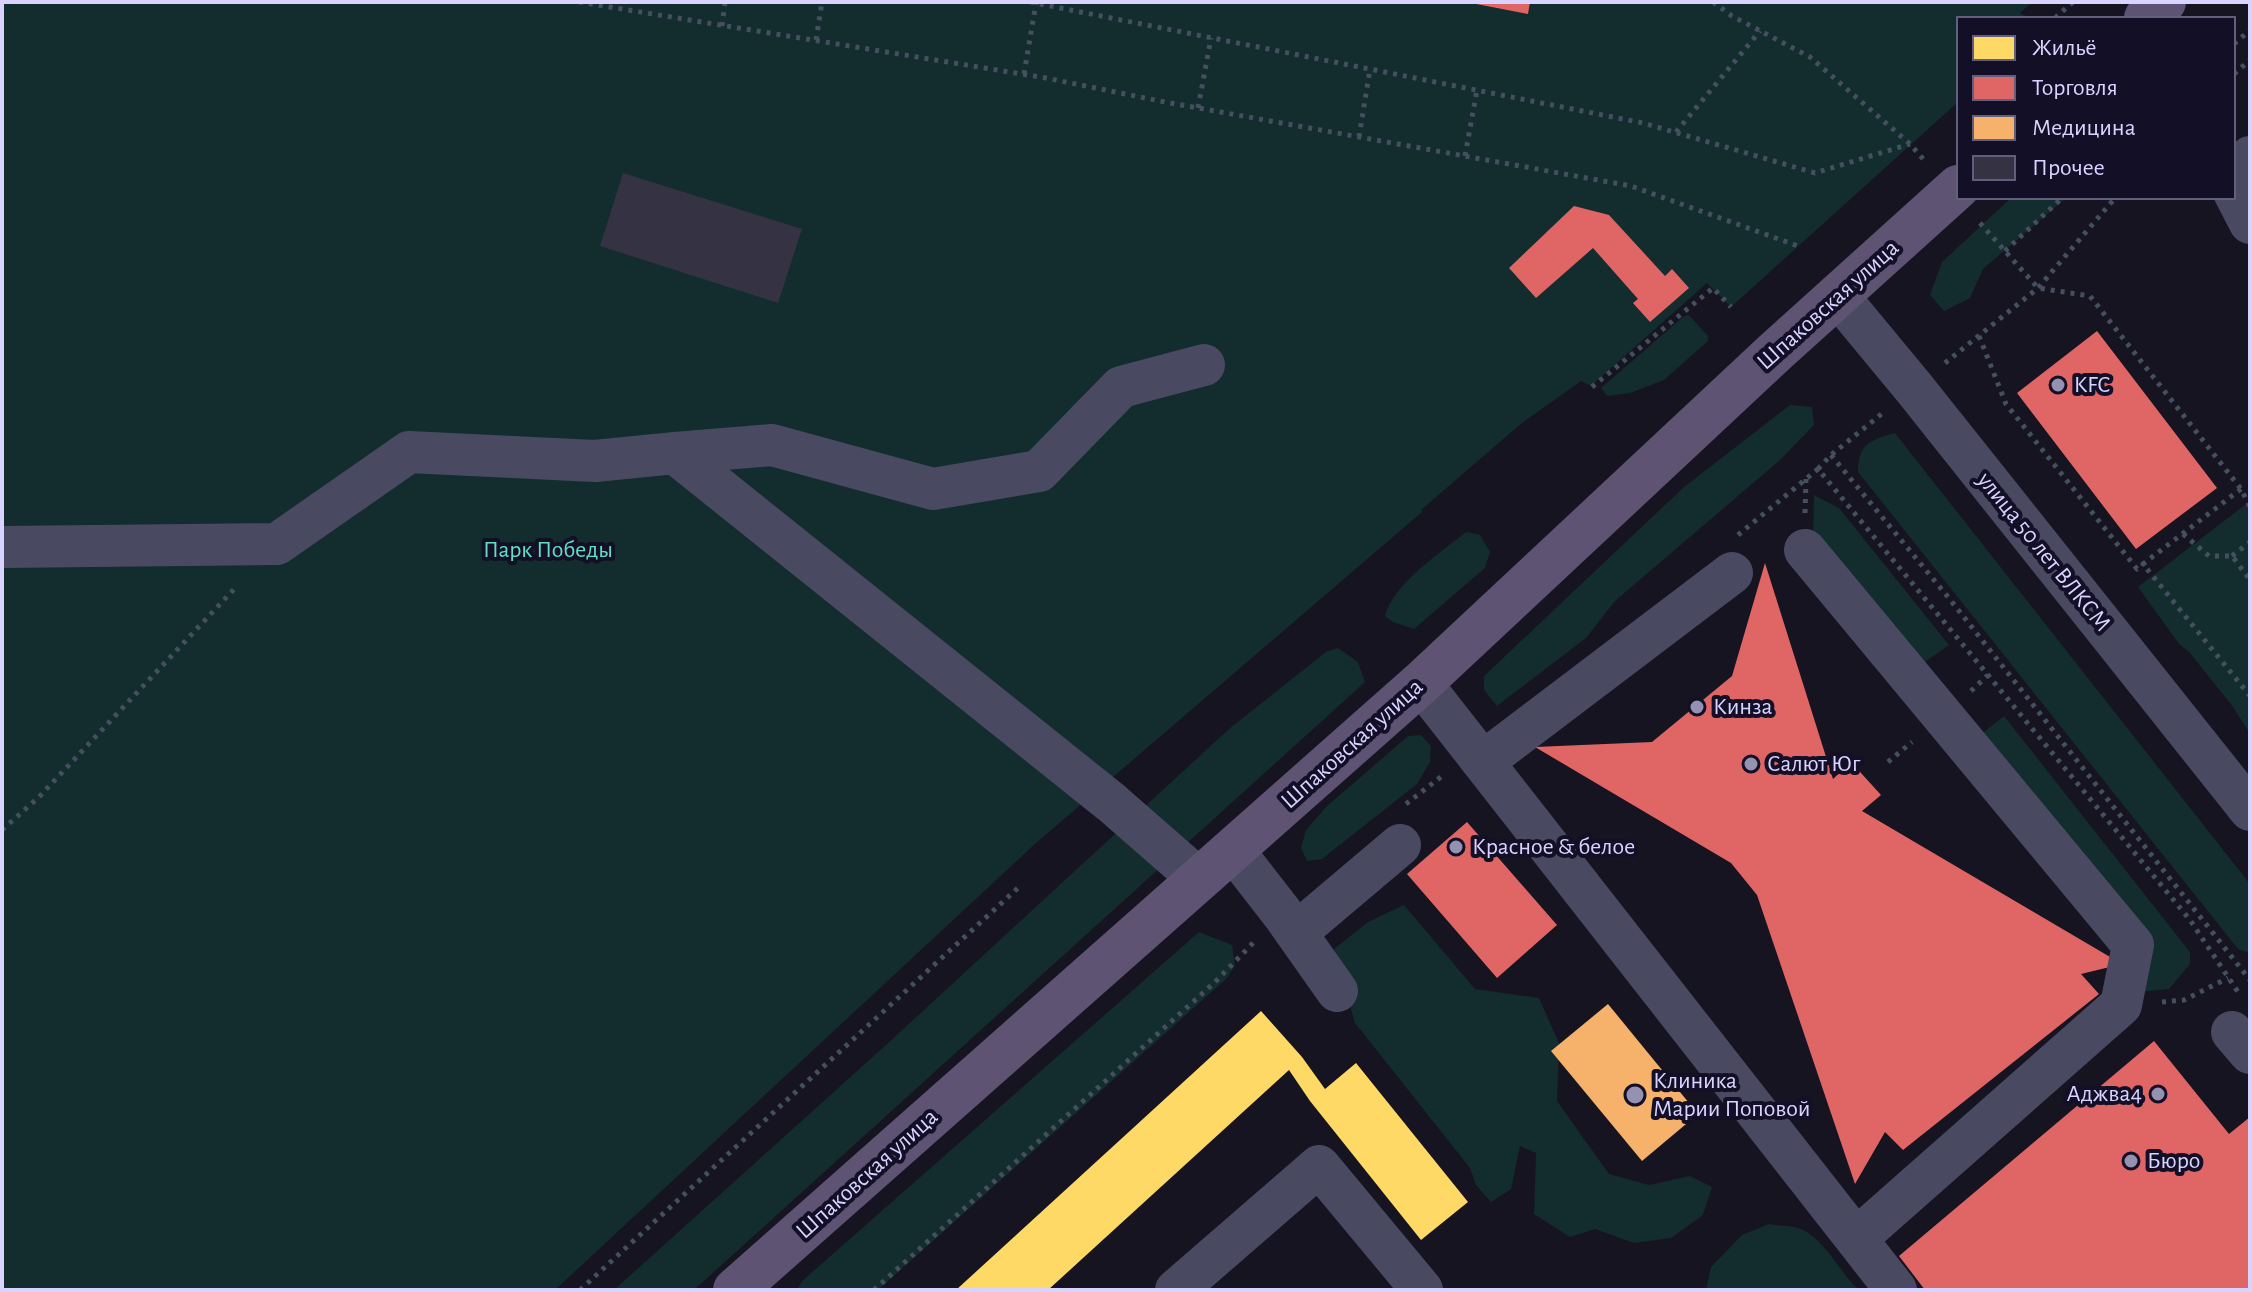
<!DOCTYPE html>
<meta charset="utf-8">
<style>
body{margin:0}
#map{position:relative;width:2252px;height:1292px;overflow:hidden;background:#161421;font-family:"Alegreya Sans",sans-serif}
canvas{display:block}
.frame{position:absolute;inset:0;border:4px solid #d9d4ff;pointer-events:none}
.legend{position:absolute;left:1956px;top:16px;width:280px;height:184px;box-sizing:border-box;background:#130f26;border:2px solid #625e7d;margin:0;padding:10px 14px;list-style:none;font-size:24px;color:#d9d4ff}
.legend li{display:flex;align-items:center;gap:16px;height:40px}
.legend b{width:40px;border:2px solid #625e7d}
</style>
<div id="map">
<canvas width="2252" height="1292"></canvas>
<div class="frame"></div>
<ul class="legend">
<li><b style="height:22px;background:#ffd966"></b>Жильё</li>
<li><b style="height:22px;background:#e06666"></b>Торговля</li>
<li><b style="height:22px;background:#f6b26b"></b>Медицина</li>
<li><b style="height:22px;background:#343243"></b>Прочее</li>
</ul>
</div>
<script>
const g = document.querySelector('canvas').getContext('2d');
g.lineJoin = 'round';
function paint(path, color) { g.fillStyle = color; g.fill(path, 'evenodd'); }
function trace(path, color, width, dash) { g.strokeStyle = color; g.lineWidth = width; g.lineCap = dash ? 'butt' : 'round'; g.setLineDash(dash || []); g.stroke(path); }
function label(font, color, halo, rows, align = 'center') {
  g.font = font + ' "Alegreya Sans",sans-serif'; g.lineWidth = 8; g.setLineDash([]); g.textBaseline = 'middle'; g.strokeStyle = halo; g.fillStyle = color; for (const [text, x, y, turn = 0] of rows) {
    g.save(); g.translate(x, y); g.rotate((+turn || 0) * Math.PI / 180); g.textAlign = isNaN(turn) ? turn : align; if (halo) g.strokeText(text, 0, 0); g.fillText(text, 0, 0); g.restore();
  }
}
const green = new Path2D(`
 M2,2H2032L2020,13L2028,18H1958V102L1731,307L1707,283L1591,386L1581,381L1522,423L1421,510L1422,512L1035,844L555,1290H2Z
 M2011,198H2066L1983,269L1970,298L1944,311L1930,295L1942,262Z
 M1689,315L1708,336V341L1664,380L1630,393L1607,396L1601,388L1683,317Z
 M1790,405L1812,407L1814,425L1780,460L1615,601L1586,638L1497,706L1484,690V676L1684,487Z
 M1895,433L2250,884V950L2247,952L2238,949L1858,472C1858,444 1870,440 1895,433Z
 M1814,495L1839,508L1949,645L1922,664L1813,533Z
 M2250,501V734L2233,707L2189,652L2179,644L2138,587Z
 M1466,532L1480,535L1490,552L1485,568L1414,629L1393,622L1385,616C1393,584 1441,552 1466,532Z
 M1338,648L1358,662L1365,682L694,1290H614L887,1044L1230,728L1326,652Z
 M2004,716L2190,952V964L2169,989L2139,992L1979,736Z
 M1421,735L1431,746L1430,762L1417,784L1322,859L1307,861L1301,848L1306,830L1326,807L1408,736Z
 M1404,905L1475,989L1539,998L1559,1043L1557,1101L1609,1174L1649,1185L1690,1176L1712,1187L1703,1215L1671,1238L1634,1243L1595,1229L1570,1237L1534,1214L1536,1153L1520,1146L1511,1189L1491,1202L1476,1185L1470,1168L1355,1023L1334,949L1368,922Z
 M1199,932L1232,945L1235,966L1226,979L878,1290H797L802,1281Z
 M1769,1224C1779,1226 1792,1225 1801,1229C1826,1240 1839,1272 1859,1290H1706L1711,1267L1742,1235Z`);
const homes = new Path2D(`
 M1261,1011L1302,1057L1325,1089L1356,1063L1468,1202L1421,1240L1310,1101L1289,1070L1048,1290H956Z`);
const shops = new Path2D(`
 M1466,2H1530L1528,14Z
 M1574,206L1609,215L1665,276L1672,269L1689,288L1650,322L1633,303L1638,299L1593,248L1536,298L1509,268Z
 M2097,331L2217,488L2136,549L2017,393Z
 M1765,563L1833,779L1851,762L1881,795L1862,811L2122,964L2081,974L2099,994L1903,1150L1885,1132L1855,1184L1757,895L1731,863L1535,747L1652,742L1732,676Z
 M1467,822L1557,925L1497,978L1407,874Z
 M2154,1041L2229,1134L2250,1117V1290H1925L1899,1256Z`);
const health = new Path2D(`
 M1608,1004L1698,1114L1642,1161L1551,1051Z`);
const building = new Path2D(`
 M623,173L802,229L778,303L600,246Z`);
const path = new Path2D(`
 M579,2L1046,78L1165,102L1631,186L1798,246
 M1030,2L1643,123L1815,173L1910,144
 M1713,2L1732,16L1810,57L1910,144L1925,161
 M2055,18L2073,2
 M722,26L725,2
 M816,40L822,2
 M2234,44L2250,30
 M1024,74L1036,3
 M2234,74L2250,60
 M1198,108L1211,38
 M1676,132L1760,31
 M1359,137L1370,69
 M1465,156L1477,90
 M1980,223L2038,288L2090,296L2241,489L2250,507
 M2005,251L2062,198
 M1979,336L2006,404L2137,569L2143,564
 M1945,363L2038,288L2115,198
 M1592,387L1713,288L1731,307
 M1831,455L1948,597L2250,980
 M1818,469L1831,455L1884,412
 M2241,489L2143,564L2250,696
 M1805,513L1806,479
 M2183,534L2209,556H2232L2250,580
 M1738,535L1818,469L2190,920L2240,995
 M2232,556L2250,542
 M1971,691L1988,675
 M1888,762L1912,742
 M1406,804L1442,776
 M2,830L39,797L237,586
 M2162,1002L2184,1000L2228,978
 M580,1290L1019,887
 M874,1290L1215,982L1254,942`);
const minor = new Path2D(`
 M2234,171L2250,157
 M2234,192L2250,223
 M1837,295L1914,388L2250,810
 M675,453L772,445L933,489L1039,471L1121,387L1204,365
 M2,547L277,544L409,452L595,461L675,453L1112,803L1199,879
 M1805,550L2133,945L2121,1005L1856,1239
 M1421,683L1896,1290
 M1484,761L1732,573
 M1233,850L1282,913L1337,991
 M1296,933L1400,845
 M2232,1032L2250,1053
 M1176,1290L1319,1166L1422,1290`);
const major = new Path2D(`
 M2146,18L2164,2
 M735,1290L1421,683L1774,353L1958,187`);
const markers = [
 [2058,385,8,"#9591b1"],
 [1697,707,8,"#9591b1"],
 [1751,764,8,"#9591b1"],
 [1456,847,8,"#9591b1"],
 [2158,1094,8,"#9591b1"],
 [1635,1095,10,"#9591b1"],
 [2131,1161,8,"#9591b1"]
];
const streetNames = [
 ["Шпаковская улица",1828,305,-42],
 ["улица 50 лет ВЛКСМ",2044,552,51],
 ["Шпаковская улица",1352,744,-42],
 ["Шпаковская улица",867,1174,-42]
];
const poiNames = [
 ["KFC",2074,385],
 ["Кинза",1713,707],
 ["Салют Юг",1767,764],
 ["Красное & белое",1472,847],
 ["Клиника",1653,1081],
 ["Марии Поповой",1653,1109],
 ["Аджва4",2142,1094,"right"],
 ["Бюро",2147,1161]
];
const parkNames = [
 ["Парк Победы",548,550]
];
paint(green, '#132c2d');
paint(homes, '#ffd966');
paint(shops, '#e06666');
paint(health, '#f6b26b');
paint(building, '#343243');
trace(path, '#44505f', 5, [4, 6]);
trace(minor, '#4a4962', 42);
trace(major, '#5e5373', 44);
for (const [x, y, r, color] of markers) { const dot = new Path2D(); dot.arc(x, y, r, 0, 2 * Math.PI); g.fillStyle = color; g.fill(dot); trace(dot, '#130f26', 3); }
label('24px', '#d9d4ff', '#130f26', streetNames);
label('24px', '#d9d4ff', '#130f26', poiNames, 'left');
label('24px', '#5fe0c0', '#130f26', parkNames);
</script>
